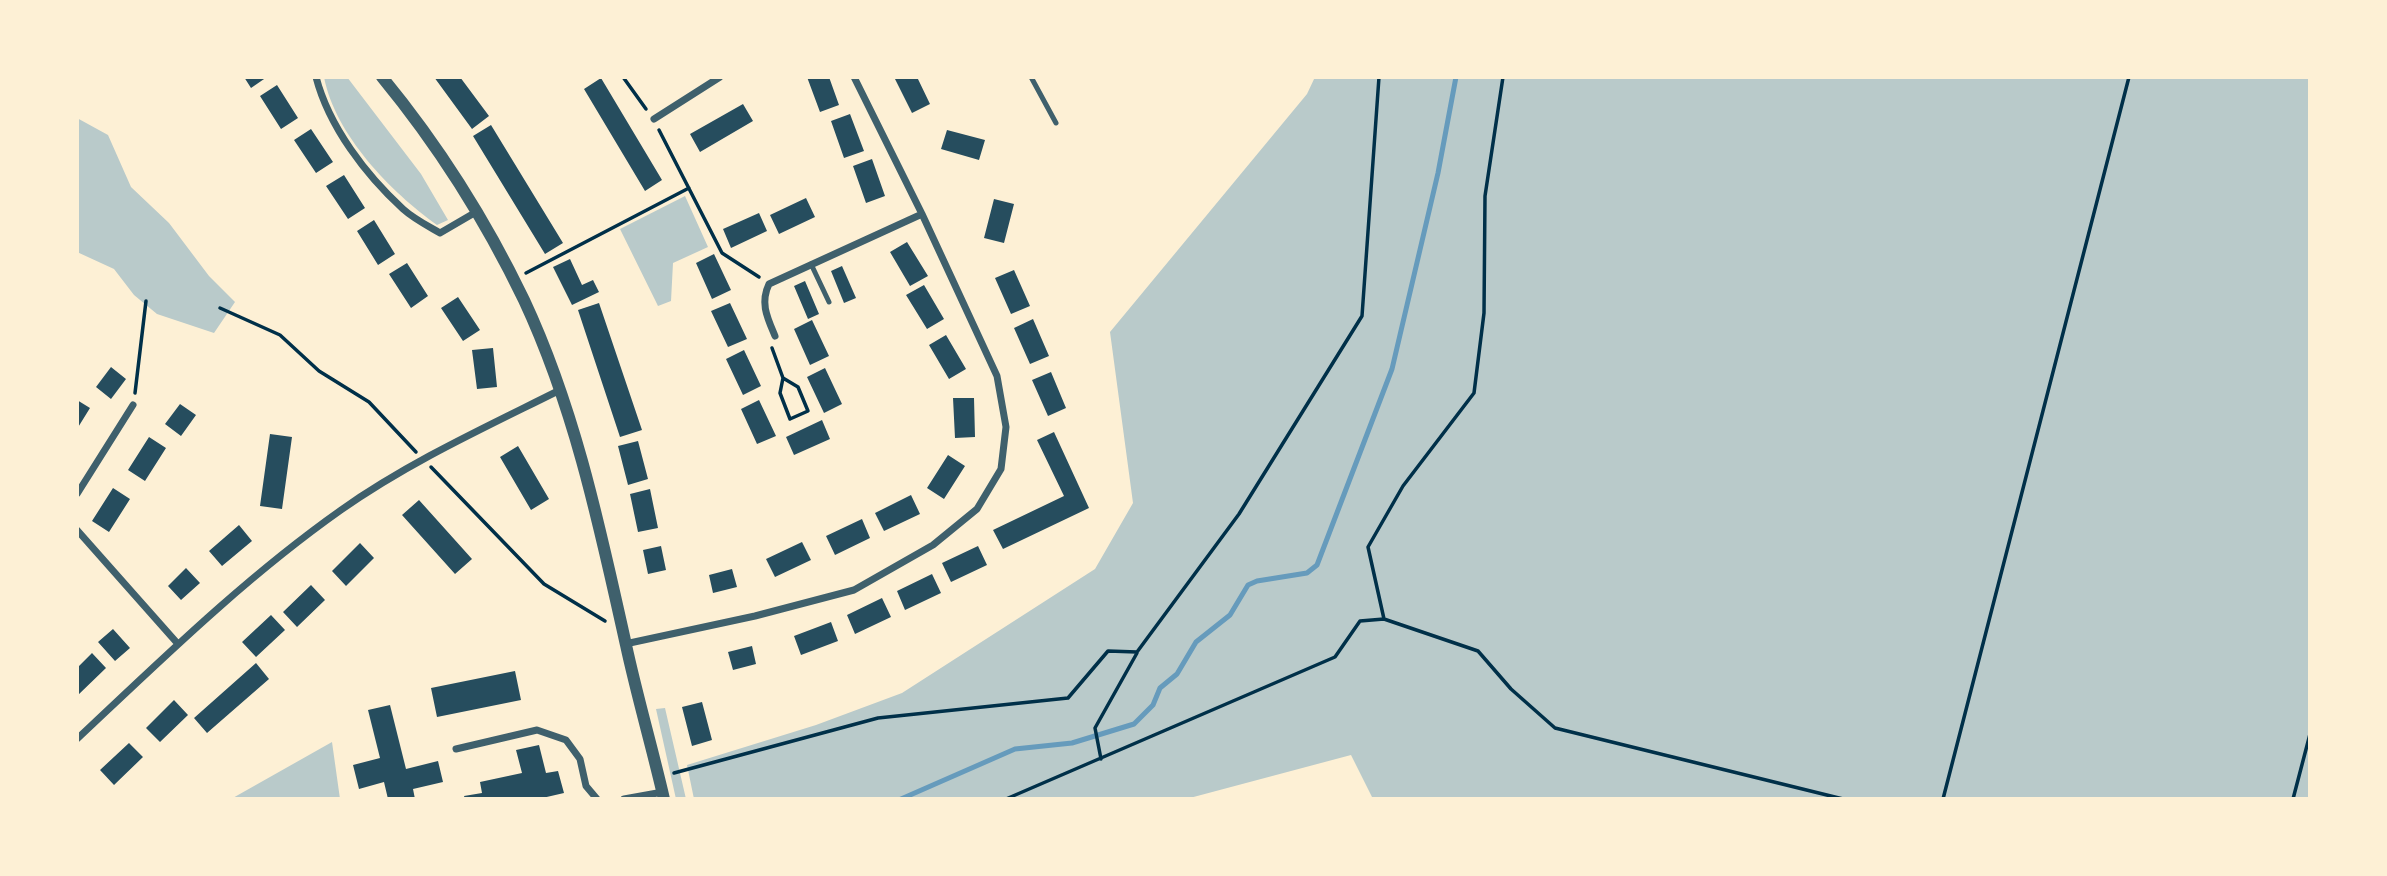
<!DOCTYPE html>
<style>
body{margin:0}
#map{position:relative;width:2387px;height:876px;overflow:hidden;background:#fdf0d5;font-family:"Golos Text",sans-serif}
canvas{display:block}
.frame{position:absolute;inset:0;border:79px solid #fdf0d5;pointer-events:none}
</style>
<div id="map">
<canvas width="2387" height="876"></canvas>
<div class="frame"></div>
</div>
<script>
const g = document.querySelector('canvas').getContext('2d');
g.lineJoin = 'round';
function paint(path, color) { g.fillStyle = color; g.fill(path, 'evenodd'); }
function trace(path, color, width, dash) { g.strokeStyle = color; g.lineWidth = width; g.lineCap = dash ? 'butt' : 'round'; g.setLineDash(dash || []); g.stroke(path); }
const green = new Path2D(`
 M324,77H347L421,174L448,220L437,225C391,192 335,135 324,77Z
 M1315,77H2310V799H1373L1351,755L1186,799H694L687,765L816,725L902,693L1095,569L1133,503L1110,332L1307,94Z
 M77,118L108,135L131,187L169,223L209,276L235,302L214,333L157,314L134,295L114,269L77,252Z
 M685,196L708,247L673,263L671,301L658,306L620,229Z
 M665,708L686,799H676L656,709Z
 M332,742L340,799H231Z`);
const stream = new Path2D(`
 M901,799L1015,749L1072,743L1134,724L1153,705L1160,688L1177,674L1196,642L1230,615L1248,585L1257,581L1307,573L1317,565L1392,369L1438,173L1456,77`);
const building = new Path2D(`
 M244,77H267L251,88Z
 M434,77H460L489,116L472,129Z
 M807,77H829L839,105L820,112Z
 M894,77H917L930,104L912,113Z
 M601,78L662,180L645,191L584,89Z
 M277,85L298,118L281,129L260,96Z
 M743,104L753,121L700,152L690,134Z
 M850,114L864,151L844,158L831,121Z
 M491,125L563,243L545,254L473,136Z
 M311,129L333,162L316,173L294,140Z
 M947,130L985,140L979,160L941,149Z
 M872,159L885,196L866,203L853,166Z
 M344,175L365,208L348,219L326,186Z
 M806,198L815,217L779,234L770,215Z
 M994,199L1014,204L1004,243L984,238Z
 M759,213L767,231L731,248L723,229Z
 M374,220L395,254L378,265L357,231Z
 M907,242L928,276L910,286L890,252Z
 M714,254L731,290L712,299L696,263Z
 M570,259L582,285L593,280L599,292L572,305L553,267Z
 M407,263L428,296L411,308L389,274Z
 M842,266L856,298L844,303L831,271Z
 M1014,270L1030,306L1011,314L995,278Z
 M805,281L819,314L808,319L794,286Z
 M924,285L944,319L927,329L906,295Z
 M458,297L480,330L463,341L441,308Z
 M599,303L642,430L620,437L578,310Z
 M730,303L747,339L728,347L711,311Z
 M1033,319L1049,356L1030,364L1014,328Z
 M812,320L829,356L810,365L794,329Z
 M946,335L966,369L949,379L929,345Z
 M493,348L497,387L477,389L472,350Z
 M744,350L761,386L743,395L726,359Z
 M111,367L126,379L111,399L96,387Z
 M825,368L842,404L824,413L807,377Z
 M1051,372L1066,408L1048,416L1032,380Z
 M953,398H974L975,437L955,438Z
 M77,400L90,408L77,429Z
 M759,400L776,436L757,444L741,409Z
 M180,404L196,415L181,436L165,424Z
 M822,420L830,439L794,455L786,437Z
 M1054,432L1089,508L1003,549L993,530L1064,496L1037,440Z
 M270,434L292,437L282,509L260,506Z
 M149,437L166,448L145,481L128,470Z
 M638,441L648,479L628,485L618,446Z
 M518,446L549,499L531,510L500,457Z
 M948,455L965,466L944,499L927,488Z
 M113,488L130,499L109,532L92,521Z
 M650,489L658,528L638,532L630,494Z
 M911,495L920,514L884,531L875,513Z
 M419,500L472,559L455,574L402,515Z
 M862,519L870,538L835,555L826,536Z
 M239,525L252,541L222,566L209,551Z
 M802,542L811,560L775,577L766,559Z
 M360,543L374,558L346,586L332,571Z
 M661,546L666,570L648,574L643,550Z
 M978,546L987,565L951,582L942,563Z
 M186,568L200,583L181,600L168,586Z
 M732,569L737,587L713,593L709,575Z
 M932,574L941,593L905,610L897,591Z
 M311,585L325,600L297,627L283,612Z
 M882,598L891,617L855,634L847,615Z
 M271,615L285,630L256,657L242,642Z
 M831,622L838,641L801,655L794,636Z
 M113,629L130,648L115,661L98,642Z
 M752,646L756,664L733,670L728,652Z
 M92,653L106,668L77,696V668Z
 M256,663L269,679L207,733L194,718Z
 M515,671L521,700L437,717L431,688Z
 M174,700L188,715L160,742L146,728Z
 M702,702L712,740L692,746L682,707Z
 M390,705L406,769L438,761L443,782L413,789L415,799H388L384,782L359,789L353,765L380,758L368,710Z
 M129,743L143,757L114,785L100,770Z
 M539,745L546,773L558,771L564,793L538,799H465L464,796L482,793L480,782L522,773L516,750Z`);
const path = new Path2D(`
 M623,77L646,109
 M659,130L722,253L759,277
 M526,273L689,188
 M220,308L280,335L319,371L369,402L416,452
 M772,348L783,378L780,393L790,419L808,411L798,387L783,378
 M135,393L146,301
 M431,467L544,584L605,621
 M1384,619L1368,547L1403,486L1474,393L1484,313L1485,196L1503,77
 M1101,759L1095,728L1137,653
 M674,773L878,718L1068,698L1108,651L1137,652L1239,514L1362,316L1379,77
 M1006,799L1335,657L1360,621L1384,619L1478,651L1511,689L1555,728L1843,799
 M1943,799L2129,77
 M2293,799L2310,734`);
const service = new Path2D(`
 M1031,77L1056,123
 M811,264L829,302`);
const minor = new Path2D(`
 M316,77C329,127 366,175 403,209C414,219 428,226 440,233L476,212
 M654,119L720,77
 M775,336C767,317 760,303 769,284L922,214
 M77,494L133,405
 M77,530L178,644
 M625,644L755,616L854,590L933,545L977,509L1001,469L1006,427L997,376L922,214L854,77
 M77,739C162,659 246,577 341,510C409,462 486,427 560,390
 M456,749L537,730L566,740L580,759L586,786L597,799
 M624,799L663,792`);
const tertiary = new Path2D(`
 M382,77C438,145 486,221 524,300C575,409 600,528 626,645C637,696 652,747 664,799`);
paint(green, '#b9caca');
trace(stream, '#669bbc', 5);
paint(building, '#264d5e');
trace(path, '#003049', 3.5);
trace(service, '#3f606c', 5);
trace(minor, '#3f606c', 7);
trace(tertiary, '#3f606c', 12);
</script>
